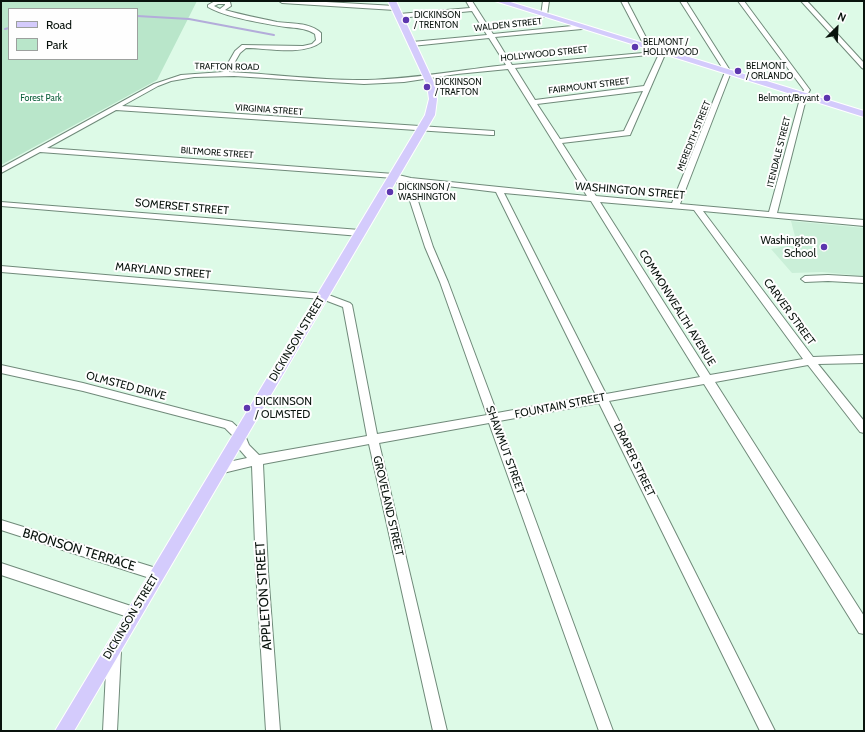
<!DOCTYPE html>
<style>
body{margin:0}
#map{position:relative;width:865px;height:732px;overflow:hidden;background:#ddfae7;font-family:Cabin,sans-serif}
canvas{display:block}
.frame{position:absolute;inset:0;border:2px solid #09130d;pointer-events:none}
.legend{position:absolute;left:8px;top:8px;width:130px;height:52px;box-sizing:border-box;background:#fefefe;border:1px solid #9ca09e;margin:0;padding:5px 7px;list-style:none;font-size:12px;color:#09130d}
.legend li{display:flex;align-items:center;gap:8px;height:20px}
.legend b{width:20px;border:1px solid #9ca09e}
.north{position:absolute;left:817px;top:8px;width:40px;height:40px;-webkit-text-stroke:3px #fefefe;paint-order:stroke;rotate:24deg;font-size:11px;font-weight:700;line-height:16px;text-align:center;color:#09130d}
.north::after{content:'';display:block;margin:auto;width:14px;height:18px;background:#09130d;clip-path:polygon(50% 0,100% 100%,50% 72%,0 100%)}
</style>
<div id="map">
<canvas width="865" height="732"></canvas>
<div class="frame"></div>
<ul class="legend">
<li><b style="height:5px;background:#d4cbfc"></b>Road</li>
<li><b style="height:11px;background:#b9e6ca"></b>Park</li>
</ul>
<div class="north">N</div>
</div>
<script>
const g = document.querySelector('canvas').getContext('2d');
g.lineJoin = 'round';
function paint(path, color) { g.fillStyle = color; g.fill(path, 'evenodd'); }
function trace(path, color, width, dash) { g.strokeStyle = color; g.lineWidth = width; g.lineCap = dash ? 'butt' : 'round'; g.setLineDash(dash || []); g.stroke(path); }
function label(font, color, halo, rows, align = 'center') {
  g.font = font + ' Cabin,sans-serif'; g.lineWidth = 4; g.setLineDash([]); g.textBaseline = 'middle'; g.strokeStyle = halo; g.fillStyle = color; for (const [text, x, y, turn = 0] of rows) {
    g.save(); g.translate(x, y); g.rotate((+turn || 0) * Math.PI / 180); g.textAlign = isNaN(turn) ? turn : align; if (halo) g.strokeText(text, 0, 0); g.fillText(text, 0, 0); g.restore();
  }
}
const built = new Path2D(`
 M791,221L864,228V276L822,272L792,273L771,249L797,244Z`);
const green = new Path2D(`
 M1,1H197L157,80L1,165ZM9,9H137V59H9Z`);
const stream = new Path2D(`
 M137,16L189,19L274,35
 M5,29L9,28`);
const minor = new Path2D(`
 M215,1L230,2L231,6L225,10C242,15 260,18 277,22C291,24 310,22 321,33V42C304,56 267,48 246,48L240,53L229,72C275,74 321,81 367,80C413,79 460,70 506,65L489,38L412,46L409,44L412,42L487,35L472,11L399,18L396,16L399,14L470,8L466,1H472L493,34L582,25L585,27L582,29L495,37L512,65L665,51L666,52L630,135L562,143L596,196L672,203L725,72L680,1H686L731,72L680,204L769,212L801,95L804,90L738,1H744L810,90L807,95L777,213L864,220V226L703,211L813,357L864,355V363L818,364L864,421V433L860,432L808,365L715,382L864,616V634L859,633L704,384L609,401L775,731H760L599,403L499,421L613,731H599L489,423L379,443L447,731H433L369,444L263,464L268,571L280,731H266L256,571L252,466L219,474L215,472L213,469L215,466L219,464L247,458L240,450L235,438L225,428L83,391L1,373V365L83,383L232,422L244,433L249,445L259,455L367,436L343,307L322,299L1,272V266L326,294L350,303L352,305L377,434L487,415L440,282L425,247L410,201L404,186L394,181V178L40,152L1,173V168L154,84L181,75L223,72L235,51L242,45L303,46L312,44L316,40L315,34C306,28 296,28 286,27C266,24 224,17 208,7V5ZM218,4H225V5L220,9L214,6ZM659,54L644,86L535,100L515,68ZM508,69L587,196L411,178L394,174L47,148L116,110L491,135H494V131L122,106L158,86L171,81L194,77L234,76L364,84L404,82L457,74ZM643,91L624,131L560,139L537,104ZM406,181L496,192L596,395L497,413L448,282L433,247L418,201L411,185ZM504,193L591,201L700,377L606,394ZM600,202L694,210L803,359L710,375Z
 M279,1H309L395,6L398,8L395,10L282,3Z
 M543,1H549L547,15L544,17L541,15Z
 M621,1H627L651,47L650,48L645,47Z
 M801,1H807L864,63V69L862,68Z
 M1,202L360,230L364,233L360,236L1,206Z
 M828,275L864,277V283L828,281L805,282L801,279L805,276Z
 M1,520L156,568L160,570L162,574L160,578L156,580L1,530Z
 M1,563L134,607L139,609L140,613L139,617L134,619L1,575Z
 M114,644L119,646L121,651L117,731H103L107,651L109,646Z`);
const major = new Path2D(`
 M388,1H396L435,85L437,99L435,115L74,731H55L425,115L429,99L427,85Z
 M495,1H507L864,111V117Z`);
const markers = [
 [406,20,4,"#5c36ae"],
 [635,47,4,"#5c36ae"],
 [738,71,4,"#5c36ae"],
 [427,87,4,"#5c36ae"],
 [827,98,4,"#5c36ae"],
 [390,192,4,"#5c36ae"],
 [824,247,4,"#5c36ae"],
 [247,408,4,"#5c36ae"]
];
const farPoinames = [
 ["DICKINSON",414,15],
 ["/ TRENTON",414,25],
 ["BELMONT /",643,42],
 ["HOLLYWOOD",643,52],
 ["BELMONT",746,66],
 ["/ ORLANDO",746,76],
 ["DICKINSON",435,82],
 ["/ TRAFTON",435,92],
 ["Belmont/Bryant",819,98,"right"],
 ["DICKINSON /",398,187],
 ["WASHINGTON",398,197]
];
const farStreetnames = [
 ["WALDEN STREET",508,25,-6],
 ["HOLLYWOOD STREET",544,54,-6],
 ["TRAFTON ROAD",227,67,1],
 ["FAIRMOUNT STREET",589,86,-7],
 ["VIRGINIA STREET",269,110,4],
 ["MEREDITH STREET",694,136,-68],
 ["ITENDALE STREET",779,152,-76],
 ["BILTMORE STREET",217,153,4]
];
const farParknames = [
 ["Forest Park",41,98]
];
const streetNames = [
 ["WASHINGTON STREET",630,191,5],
 ["SOMERSET STREET",182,207,5],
 ["MARYLAND STREET",163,271,5],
 ["COMMONWEALTH AVENUE",677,308,58],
 ["CARVER STREET",789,312,54],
 ["DICKINSON STREET",297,339,-59],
 ["OLMSTED DRIVE",126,386,15],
 ["FOUNTAIN STREET",560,406,-11],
 ["SHAWMUT STREET",505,450,70],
 ["DRAPER STREET",634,460,64],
 ["GROVELAND STREET",388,506,77],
 ["DICKINSON STREET",131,617,-59]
];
const poiNames = [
 ["Washington",816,241],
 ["School",816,254],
 ["DICKINSON",255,402,"left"],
 ["/ OLMSTED",255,415,"left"]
];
const nearStreetnames = [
 ["BRONSON TERRACE",79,550,17],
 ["APPLETON STREET",264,596,-94]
];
paint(built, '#caefd8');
paint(green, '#b9e6ca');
trace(stream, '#b3acda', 2);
trace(minor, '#708a7a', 2);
trace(major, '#fff', 2);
paint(minor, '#fff');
paint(major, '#d4cbfc');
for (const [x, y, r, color] of markers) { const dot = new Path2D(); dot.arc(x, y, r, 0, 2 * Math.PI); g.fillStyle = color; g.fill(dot); trace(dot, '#fefefe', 1.5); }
label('9px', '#09130d', '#fefefe', farPoinames, 'left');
label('9px', '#09130d', '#fefefe', farStreetnames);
label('9px', '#0d5f3b', '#fefefe', farParknames);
label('11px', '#09130d', '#fefefe', streetNames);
label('11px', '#09130d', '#fefefe', poiNames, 'right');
label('13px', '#09130d', '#fefefe', nearStreetnames);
</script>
